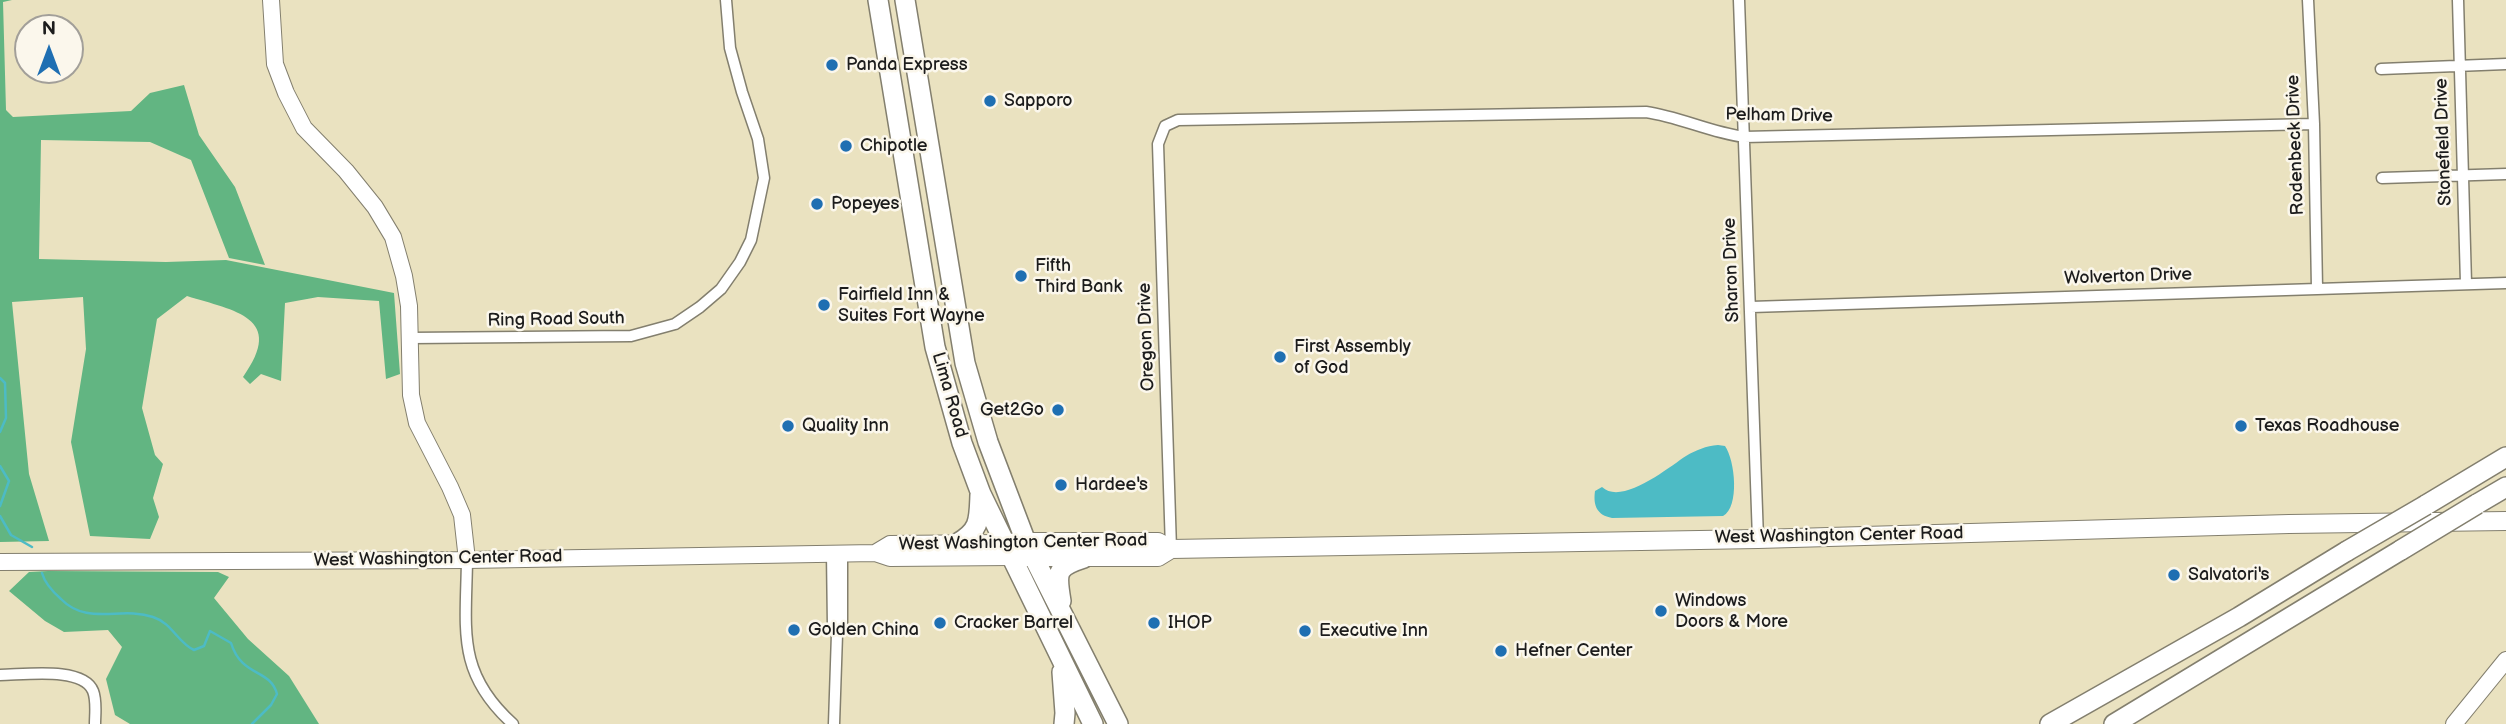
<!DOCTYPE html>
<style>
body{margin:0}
#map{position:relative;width:2506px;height:724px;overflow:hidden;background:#eae2c0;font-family:"Balsamiq Sans",sans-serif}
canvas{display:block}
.north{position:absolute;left:14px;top:14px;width:70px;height:70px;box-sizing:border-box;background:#fbf7ec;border:2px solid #a29f99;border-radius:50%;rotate:0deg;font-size:19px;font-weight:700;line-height:28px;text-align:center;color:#1c1c1c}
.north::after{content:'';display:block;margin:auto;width:24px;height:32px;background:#1f6fb2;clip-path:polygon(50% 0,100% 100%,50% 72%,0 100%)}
</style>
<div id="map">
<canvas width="2506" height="724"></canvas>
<div class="north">N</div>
</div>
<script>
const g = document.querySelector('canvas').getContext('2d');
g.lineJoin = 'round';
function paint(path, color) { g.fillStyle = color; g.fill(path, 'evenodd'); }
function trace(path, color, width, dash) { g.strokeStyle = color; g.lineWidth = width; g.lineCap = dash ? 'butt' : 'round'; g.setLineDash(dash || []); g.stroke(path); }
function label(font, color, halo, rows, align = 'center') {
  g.font = font + ' "Balsamiq Sans",sans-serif'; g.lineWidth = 5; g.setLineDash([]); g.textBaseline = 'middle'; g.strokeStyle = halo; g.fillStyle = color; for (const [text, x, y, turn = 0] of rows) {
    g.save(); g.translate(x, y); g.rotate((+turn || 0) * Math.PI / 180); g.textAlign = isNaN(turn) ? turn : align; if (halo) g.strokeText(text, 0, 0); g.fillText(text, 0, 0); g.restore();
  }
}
const forest = new Path2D(`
 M0,0H12L3,2L6,110L13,117L131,111L150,93L184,85L199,135L235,187L265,265L229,258L191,160L150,142L41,140L39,259L166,262L226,260L394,293L400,374L386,379L379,301L318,297L285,303L281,381L261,374L250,384L243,377C286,317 235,311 187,296L157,319L142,408L155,455L163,464L153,498L159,517L150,539L90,536L71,442L86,349L83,297L12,302L29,474L49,541L0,542Z
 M48,571L218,572L229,577L214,598L248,639L289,676L319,724H130L115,715L106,679L122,647L108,630L64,632L45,621L9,591L29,572Z`);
const water = new Path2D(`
 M1718,445L1725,446C1735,460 1740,507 1723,516L1612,518C1597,515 1593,506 1595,491L1602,487C1622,506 1669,467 1686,456C1696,450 1706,446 1718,445Z`);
const stream = new Path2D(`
 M0,378L5,383L6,418L0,432
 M0,466L9,481L0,506
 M0,516L11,535L32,547
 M42,573C45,584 53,592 61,599C87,626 121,606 153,617C172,623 178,643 194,650L204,646L210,631L231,643C242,678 270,668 277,694L271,705L252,724`);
const street = new Path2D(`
 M1739,0L1758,539
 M2308,0L2314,124L2317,288
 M2458,0L2466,283
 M2381,69L2506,64
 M2382,178L2506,174
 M1751,307L2506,283
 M411,338L631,336L675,324L700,307L721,289L740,262L751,240L764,178L758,139L742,92L730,48L726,0
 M1171,549L1158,144L1165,126L1178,120L1646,112C1680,117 1709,132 1744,137L2314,124
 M832,553L833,627L837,634L834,724
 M467,560C466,630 456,673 513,724
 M837,634L842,627V553
 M0,675C23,675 83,666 93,691C97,701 95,714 95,724`);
const secondary = new Path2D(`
 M271,0L275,64L286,93L304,128L346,171L375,207L393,237L404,276L409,306L411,395L417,423L450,487L462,515L467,560
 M875,553L890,544L1004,543
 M0,562L467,560L875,553L890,558L1011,557
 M2454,724L2506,660`);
const primary = new Path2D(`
 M1015,542H1158L1171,549
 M1021,557H1158L1171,549L1758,539L2289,524L2506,521`);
const highway = new Path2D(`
 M878,0L935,347L962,443L981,494L1093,724
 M905,0L965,363L988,442L1026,542L1118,724
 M2477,504L2506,487
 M2426,505L2506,457
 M958,543C980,530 979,520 980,495
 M1061,601C1056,572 1056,567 1084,558
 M1062,672L1065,713L1064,724
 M2050,724L2239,617L2347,551
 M2114,724L2401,550`);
const highwayBridge = new Path2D(`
 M2401,550L2477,504
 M2347,551L2426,505`);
const markers = [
 [832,65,7,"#1f6fb2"],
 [990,101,7,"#1f6fb2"],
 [846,146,7,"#1f6fb2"],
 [817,204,7,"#1f6fb2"],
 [1021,276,7,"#1f6fb2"],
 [824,305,7,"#1f6fb2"],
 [1280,357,7,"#1f6fb2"],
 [1058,410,7,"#1f6fb2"],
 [788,426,7,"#1f6fb2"],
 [2241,426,7,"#1f6fb2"],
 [1061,485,7,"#1f6fb2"],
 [2174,575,7,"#1f6fb2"],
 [1661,611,7,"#1f6fb2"],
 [940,623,7,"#1f6fb2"],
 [1154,623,7,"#1f6fb2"],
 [794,630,7,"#1f6fb2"],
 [1305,631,7,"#1f6fb2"],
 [1501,651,7,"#1f6fb2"]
];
const poiNames = [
 ["Panda Express",846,65],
 ["Sapporo",1004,101],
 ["Chipotle",860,146],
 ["Popeyes",831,204],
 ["Fifth",1035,266],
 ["Third Bank",1035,287],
 ["Fairfield Inn &",838,295],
 ["Suites Fort Wayne",838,316],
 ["First Assembly",1294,347],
 ["of God",1294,368],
 ["Get2Go",1044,410,"right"],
 ["Quality Inn",802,426],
 ["Texas Roadhouse",2255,426],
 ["Hardee's",1075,485],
 ["Salvatori's",2188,575],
 ["Windows",1675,601],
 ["Doors & More",1675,622],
 ["Cracker Barrel",954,623],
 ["IHOP",1168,623],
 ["Golden China",808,630],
 ["Executive Inn",1319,631],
 ["Hefner Center",1515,651]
];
const streetNames = [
 ["Pelham Drive",1779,116,1],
 ["Stonefield Drive",2444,142,-92],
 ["Rodenbeck Drive",2296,145,-92],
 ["Sharon Drive",1732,270,-92],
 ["Wolverton Drive",2128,277,-2],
 ["Ring Road South",556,320,-1],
 ["Oregon Drive",1147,337,-92],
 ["Lima Road",949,395,74],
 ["West Washington Center Road",1839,536,-1],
 ["West Washington Center Road",1023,543,-1],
 ["West Washington Center Road",438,559,-1]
];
paint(forest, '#62b582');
paint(water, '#4dbbc5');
trace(stream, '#4dbbc5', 2.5);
trace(street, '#837f6e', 13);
trace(secondary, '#837f6e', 18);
trace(primary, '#837f6e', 20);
trace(highway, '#837f6e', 22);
trace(street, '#fff', 10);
trace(secondary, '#fff', 16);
trace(primary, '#fff', 18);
trace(highway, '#fff', 19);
trace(highwayBridge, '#837f6e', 22, []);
trace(highwayBridge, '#fff', 19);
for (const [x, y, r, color] of markers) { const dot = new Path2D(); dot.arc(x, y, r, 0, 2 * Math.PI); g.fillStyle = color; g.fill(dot); trace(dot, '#fbf7ec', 2.5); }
label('18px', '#1c1c1c', '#fbf7ec', poiNames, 'left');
label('18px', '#1c1c1c', '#fbf7ec', streetNames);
</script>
